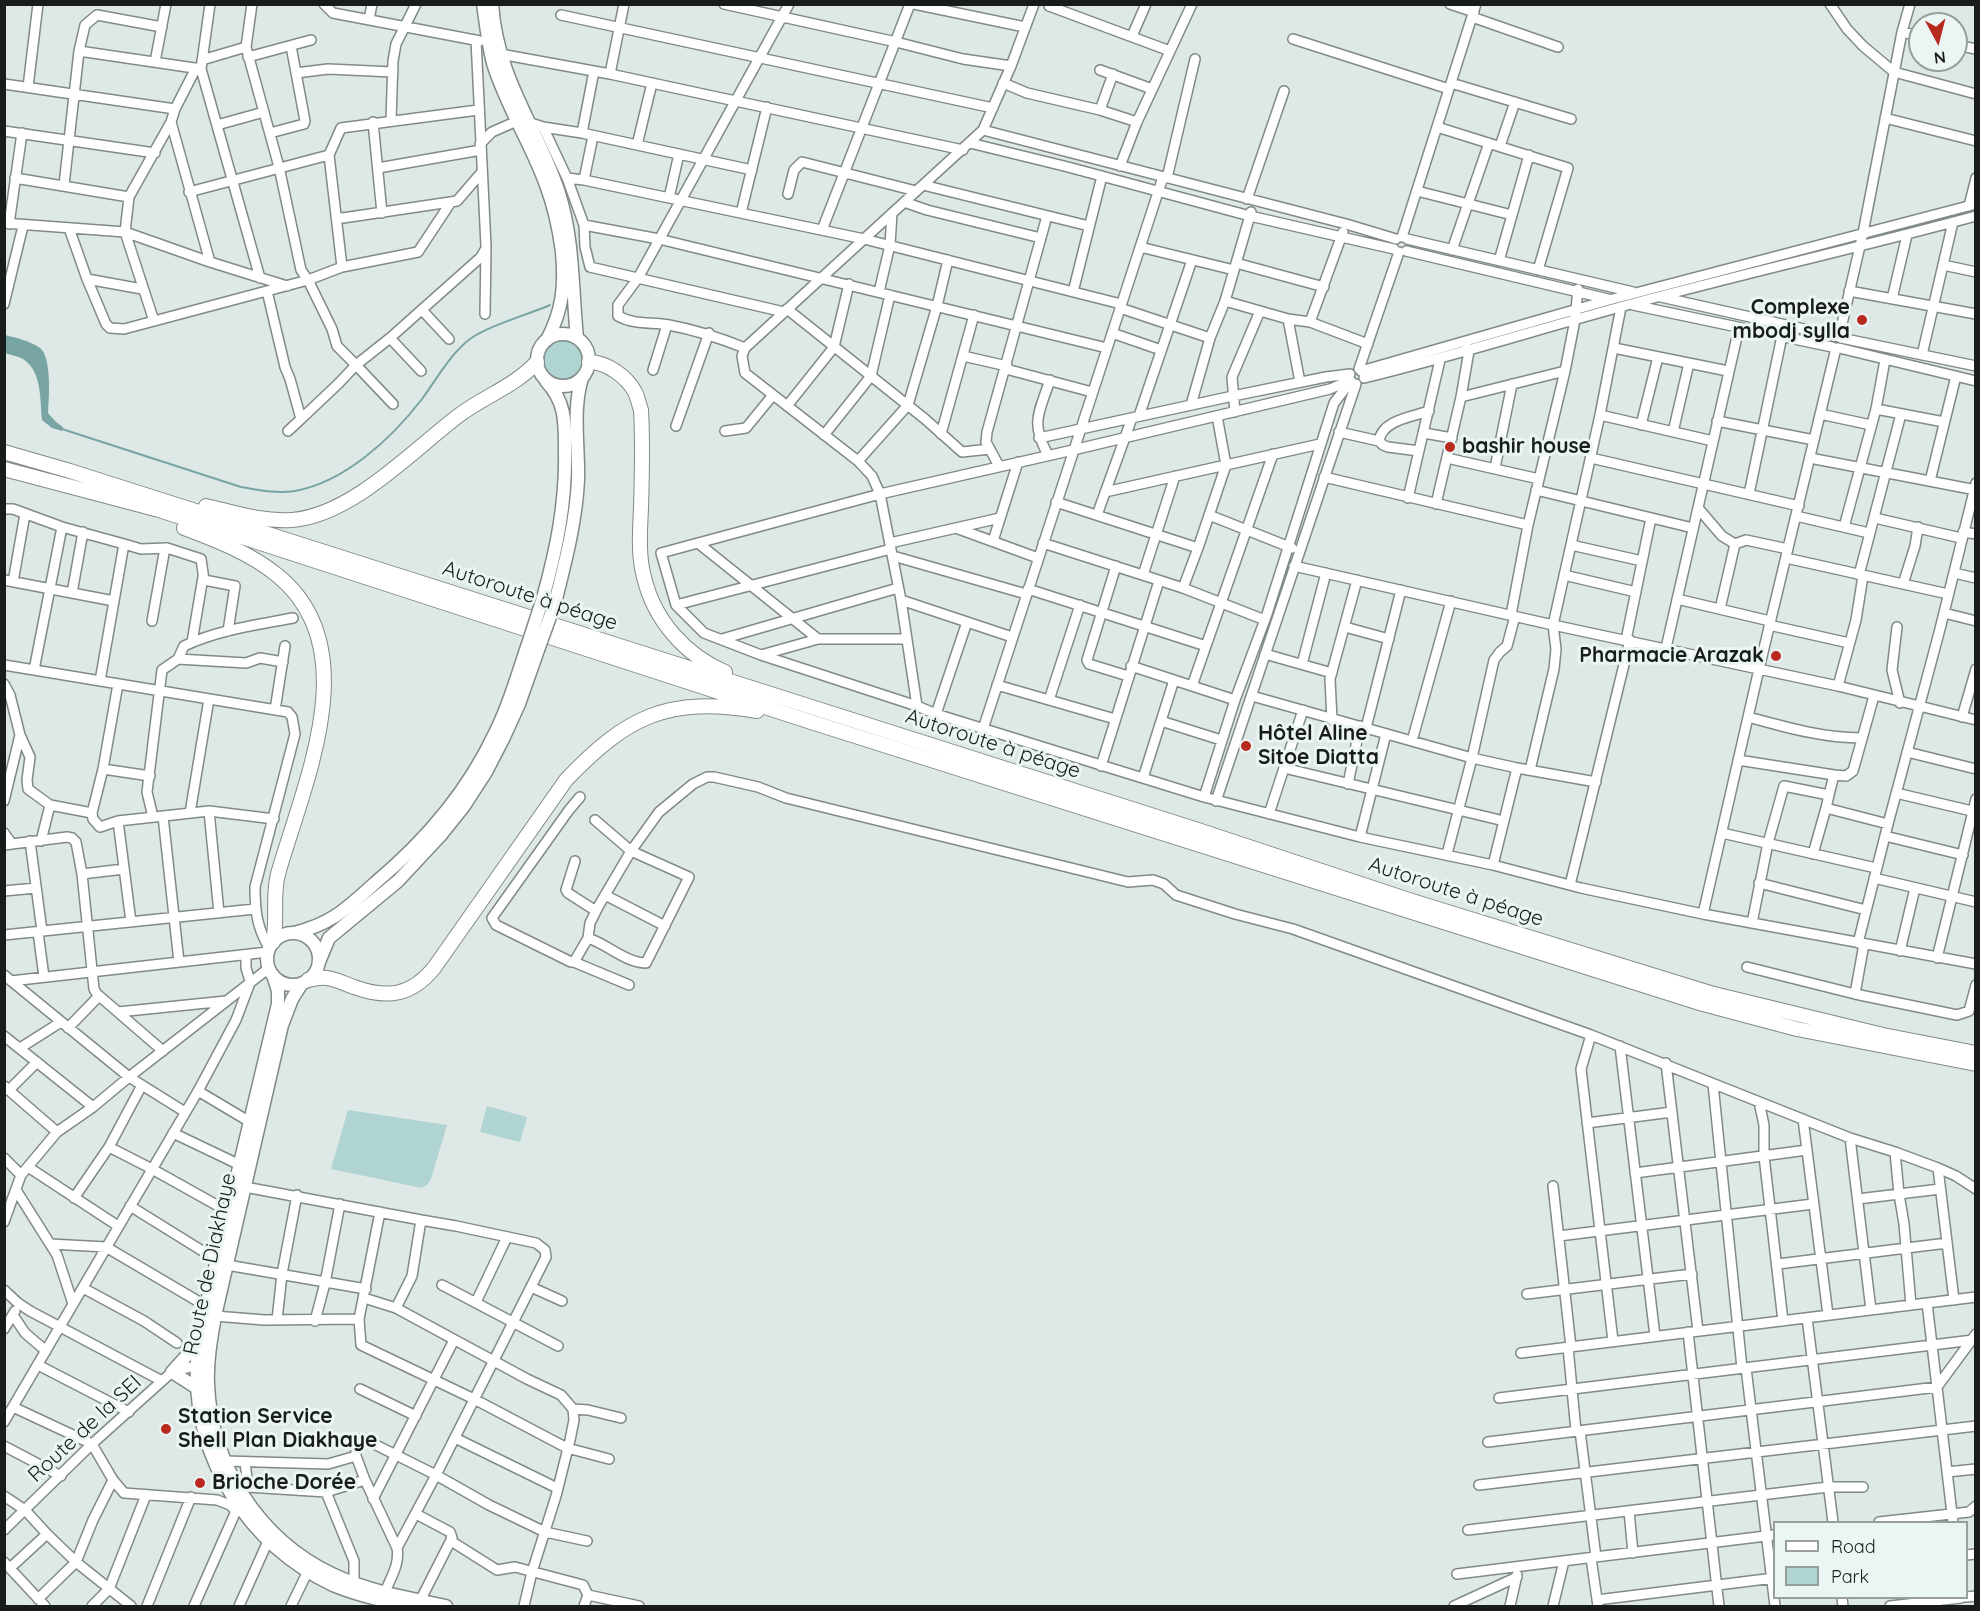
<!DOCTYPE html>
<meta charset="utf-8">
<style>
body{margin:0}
#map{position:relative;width:1980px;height:1611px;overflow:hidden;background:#dee8e7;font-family:Quicksand,sans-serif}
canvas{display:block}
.frame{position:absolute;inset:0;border:6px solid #181c1b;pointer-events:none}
.legend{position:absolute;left:1773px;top:1521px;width:195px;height:78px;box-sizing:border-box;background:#ebf5f4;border:2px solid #979e9d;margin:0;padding:8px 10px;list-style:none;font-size:18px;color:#181c1b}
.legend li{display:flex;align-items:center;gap:12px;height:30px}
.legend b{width:30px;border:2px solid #979e9d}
.north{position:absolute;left:1908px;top:12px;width:60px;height:60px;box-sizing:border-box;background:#ebf5f4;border:2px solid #979e9d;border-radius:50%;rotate:173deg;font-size:16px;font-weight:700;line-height:24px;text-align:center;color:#181c1b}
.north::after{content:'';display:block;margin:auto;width:21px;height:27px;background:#b82a1e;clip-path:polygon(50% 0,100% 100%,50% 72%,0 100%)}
</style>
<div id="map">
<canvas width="1980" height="1611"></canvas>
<div class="frame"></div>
<ul class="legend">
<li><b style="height:8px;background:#fff"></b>Road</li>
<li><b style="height:16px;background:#afd4d2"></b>Park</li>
</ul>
<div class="north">N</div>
</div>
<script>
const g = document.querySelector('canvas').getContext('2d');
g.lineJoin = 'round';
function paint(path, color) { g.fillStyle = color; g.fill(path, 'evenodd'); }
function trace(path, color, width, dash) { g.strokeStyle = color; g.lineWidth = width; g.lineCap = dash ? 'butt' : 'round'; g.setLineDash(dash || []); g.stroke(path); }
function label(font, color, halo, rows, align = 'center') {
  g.font = font + ' Quicksand,sans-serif'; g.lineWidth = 6; g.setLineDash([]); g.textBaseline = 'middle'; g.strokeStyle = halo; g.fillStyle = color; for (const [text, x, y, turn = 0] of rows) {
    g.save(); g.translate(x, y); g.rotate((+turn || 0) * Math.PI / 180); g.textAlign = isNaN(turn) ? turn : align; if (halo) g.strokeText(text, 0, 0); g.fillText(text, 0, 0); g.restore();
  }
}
const green = new Path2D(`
 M541 360a22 22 0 1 1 44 0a22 22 0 1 1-44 0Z
 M487,1106L527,1117L520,1142L480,1132Z
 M348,1110L447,1125L431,1179L428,1184L422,1188L331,1169Z`);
const water = new Path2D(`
 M5,335C17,338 30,341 40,348C52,357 49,399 48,413L56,422L63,427L62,431L52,428L42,420C40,400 42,371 23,359C18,356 10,355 5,353Z`);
const stream = new Path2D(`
 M62,429L241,487C259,490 276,494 295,491C345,482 392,438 422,399C436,380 450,354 470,339C490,325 527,315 550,305`);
const minor = new Path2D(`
 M210,4L201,69L260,278
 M252,4L246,47L279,167L301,270L308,280L332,329L337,346L356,365L339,383L301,419L290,379L285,367L267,291
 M324,4L333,13L480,41
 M724,4L896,42L963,59L1011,66
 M914,4L1025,27
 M1034,4L1011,66L983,130L745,348L742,356L745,373L858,461L872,476L880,494L901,600L917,706L936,714L1204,797L1360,837L1493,865L1581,888L1703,914L1976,964
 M1450,4L1474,12
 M1830,4L1847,29L1863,46L1894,72L1976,94
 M1049,6L1170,51
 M561,15L993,108
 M1472,17L1558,47
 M369,20L372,4
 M1902,32L1920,36
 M1132,36L1146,4
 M1293,39L1449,89
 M476,40L486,246L485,314
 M1956,45L1976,49
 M79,51L201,69
 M500,54L610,74L963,150
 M248,57L311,40
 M202,60L246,47
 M155,62L166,4
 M196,68L175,109L171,122L210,262
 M1100,70L1152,89
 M296,73L328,69L393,72
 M610,74L624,4
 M1003,83L1027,93L1100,110L1113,74
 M1451,83L1571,119
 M4,84L175,109
 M28,87L38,4
 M1100,110L1137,122
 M1885,118L1976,141
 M391,120L393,61L396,44L416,4
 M373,122L382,213
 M528,122L543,127L582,133L752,170
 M217,125L264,112
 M543,127L567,178L584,225L585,247L590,267L784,312
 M1437,127L1568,168L1538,270
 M983,130L1346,224L1396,239
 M4,131L155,153
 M270,133L304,124L305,121L291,46
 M582,133L594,71
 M970,143L1068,167L1250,216L1394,249
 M480,144L492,132L517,121
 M637,145L652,83
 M1500,146L1515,102
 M1120,166L1137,122L1192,4
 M378,168L481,150
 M15,178L129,197
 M567,178L584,180L864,239L1121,304
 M1167,178L1195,59
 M584,180L593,136
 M64,185L79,51L85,25L97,15L162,27
 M923,185L1089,226
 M1417,191L1512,215
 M189,192L329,155L341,128L478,110
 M788,194L794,170L802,162L916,191
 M669,198L679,154
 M1247,199L1284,91
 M904,202L927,210L1041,238
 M1969,206L1976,178
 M741,213L767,107
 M336,217L343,218L457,201L482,172
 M4,223L125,232L210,262L287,286
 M9,224L22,133
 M584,225L659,239L1107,348
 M69,228L87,279L106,324L110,328L124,329L308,280L342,267L329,155
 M822,230L910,4
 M1402,237L1476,4
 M1407,239L1633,292
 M1140,247L1234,270
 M1452,250L1489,143
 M1406,251L1608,299
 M1499,261L1529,155
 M1236,263L1324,287
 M1943,265L1976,272
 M342,267L418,252L451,202
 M87,279L142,289
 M1849,291L1976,314
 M879,292L890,245L892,213
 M1073,292L1102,176
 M1661,297L1835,336
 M1892,299L1907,235
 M1225,301L1288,319L1310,322L1368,344
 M4,304L23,226
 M1633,305L1832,347
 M1120,308L1210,338
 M787,309L925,419L962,452L990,449
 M422,310L449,339
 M1288,319L1300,382
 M154,321L125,232L129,197L171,122
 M1310,322L1343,232
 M1112,333L1161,350
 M1839,337L1863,233L1902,32L1910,4
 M390,338L421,371
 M1841,338L1976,366
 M745,348C720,338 696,330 669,325C651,322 634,325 618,316V305L638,278L789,4
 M1614,348L1728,371
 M1839,348L1976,381
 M1922,355L1953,222
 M963,356L1007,366
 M1006,369L1092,392
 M1359,369L1399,252
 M653,370L667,325
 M1361,371L1609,300L1976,204
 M1364,378C1454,356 1542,328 1631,304C1746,273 1861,247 1976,216
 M1461,397L1565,371
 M393,404L356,365L390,338L481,257L485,250
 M1191,405L1210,338L1225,301L1251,212
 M787,406L834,347L849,284
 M1876,409L1944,422
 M1235,412L1232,377L1260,311
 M1820,414L1871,425
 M1600,415L1713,441
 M1139,416L1192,260
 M1717,421L1814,440
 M1641,425L1658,357
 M676,426L709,333
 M288,431L301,419
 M725,431L746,428L773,395
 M1339,432L1379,441L1383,445L1388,447L1419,451
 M1673,432L1689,363
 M1424,433L1452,438
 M941,434L974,315
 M824,435L871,376L890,295
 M1039,438L1233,396L1326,377L1350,374
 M1379,441C1382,420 1412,417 1429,411
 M1048,455C1030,422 1039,413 1050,380
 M1447,458L1539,479
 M1591,458L1799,506
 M1810,458L1976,490
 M858,461L908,405L937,306L948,260
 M999,466L986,442L987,432L1047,216
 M1495,468L1512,384
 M1324,477L1528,525
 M1930,481L1956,376
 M1536,490L1693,528
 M1105,492L1320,444
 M1749,494L1782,336
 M1408,498L1440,360
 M1056,502L1198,548
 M1436,504L1461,397L1469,351L1467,348
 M1698,508L1722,536L1735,544L1746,540L1788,549
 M4,509H13L62,527L124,544L141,549L167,548L201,559L204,580L235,586L228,631
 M1097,515L1132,418
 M1209,515L1292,548
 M1796,516L1869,533
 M1875,518L1961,538
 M1844,527L1876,409L1885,360
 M956,528L1038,558
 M1963,532L1976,534
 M993,541L1018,462
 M698,543L818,639
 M890,543L1000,518
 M1043,543L1183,588L1265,620
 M1571,545L1642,561
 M893,556L1026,594
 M1786,558L1948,594
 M1116,566L1087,660L1089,664L1128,676
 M1294,566L1553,625L1838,686L1976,720
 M1954,573L1976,578
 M1143,575L1175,476
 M1564,575L1636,592
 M1859,575L1901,414
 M4,580L114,601
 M13,582L25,514
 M1903,584L1915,546L1918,527
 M1183,588L1198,548L1226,465L1217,416
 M1028,589L1206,646
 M72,593L83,532
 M1677,599L1770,621
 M901,600L1012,637
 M676,605L891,549
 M1720,609L1735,544
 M1944,613L1976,621
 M1511,615L1528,525L1565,371L1575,320L1578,289
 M152,621L165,548
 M1769,625L1849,643
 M1345,627L1389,639
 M1897,627L1892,670L1900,703
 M722,639L898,588
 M1626,640L1651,518
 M192,642L203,577
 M1666,648L1739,328
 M1265,654L1332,673
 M761,655L818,639H907
 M178,659L184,646C218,630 256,625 293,618
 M1302,664L1326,573
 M4,665L288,712L292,717L295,734L255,887C255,912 257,927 269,948
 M1131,666L1235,700
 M34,670L62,527
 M100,681L124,544
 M4,684L10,695L20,735L30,757L27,780L28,789L50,805L92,813
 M118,684L103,769L92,813L93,819L100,827L118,821L209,811L274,819
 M997,685L1115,719
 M1192,686L1273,454
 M1838,686L1856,620L1863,576
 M1252,696L1472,758L1517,768L1596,782
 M1049,700L1080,605
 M917,706L761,655L704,633L676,605L661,553L880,494L1073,450L1330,389L1350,380
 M275,710L285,646
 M936,714L967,622
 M1748,717C1785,727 1822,738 1861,738
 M1962,717L1976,669
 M1332,720L1330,679L1357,580
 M1161,721L1221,740
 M1366,728L1401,590
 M983,729L1163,177
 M1412,741L1451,601
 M1907,752L1976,769
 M1738,760L1834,775
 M1101,766L1159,581
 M1284,768L1504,821
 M103,769L150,776
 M1530,770L1554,669L1556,649L1553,625L1600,415L1621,307
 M1143,778L1174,680
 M1348,784L1360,726
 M1896,793L1972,811
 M1829,795L1834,775L1846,776L1853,771L1874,696
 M580,797L569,810L492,918L496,925L571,962H574L588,938L590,923L598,907L631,851L659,812L693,784L707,777H714L758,787L786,798L1128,882L1153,880L1164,884L1176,895L1235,914L1293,929L1591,1035L1850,1138L1895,1152L1938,1168L1956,1176L1976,1189
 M1204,797L1235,700L1267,614L1334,403L1351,381
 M4,801L20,735
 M1216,801L1356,384
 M209,811L219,913
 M190,813L209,699
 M1269,814L1303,710
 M163,816L179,962
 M153,817L147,792L162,670L178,659L246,663L260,658L283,662
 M118,821L131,922
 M4,833L12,844
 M1722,833L1876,868
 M1885,836L1963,855
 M1360,837L1386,734
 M30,841L42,931
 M41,841L50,805
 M4,845L67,837L72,838L76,842L82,874L94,989L97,994L163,1051
 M1447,854L1472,758L1494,660L1500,652L1507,646L1515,616
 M1813,854L1826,808L1888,824
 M575,861L566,890L568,893L596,911
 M1493,865L1517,768
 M82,874L124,869
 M1874,878L1976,902
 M1759,883L1866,910
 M1570,885L1630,640
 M4,891L36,888
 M605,895L665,926
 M1703,914L1759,669L1836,348
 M1752,923L1768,843L1784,786L1829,795L1826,808
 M38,932L44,977
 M4,935L255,909
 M588,938C607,944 626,963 646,963L689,877L631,851L595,820
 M1858,943L1888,824L1940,629L1976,483
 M1900,951L1915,888
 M246,955V968L250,981
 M1937,958L1976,799
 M574,962L629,985
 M1747,967L1855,994L1957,1015L1969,1011L1976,985
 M4,975L129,1077L185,1112
 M11,981L268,952
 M1855,994L1864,944
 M118,1012L226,1001
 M68,1028L99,996
 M1591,1035L1581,1069L1613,1341
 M4,1036L93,1107
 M1620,1046L1655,1336
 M20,1048L61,1022
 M1666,1063L1698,1331
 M1713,1084L1742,1368
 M142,1085L109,1147L152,1169L229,1212
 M4,1086L57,1132
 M9,1090L37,1062
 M198,1091L250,1122
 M1759,1102L1764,1125V1156L1783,1321
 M1803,1119L1828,1315
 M1587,1123L1672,1112
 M173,1133L240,1165
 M1850,1138L1871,1310
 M1895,1152L1899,1194L1904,1224L1911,1305
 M4,1158L21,1175
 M28,1167L118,1226
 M1938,1168L1954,1300
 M1635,1173L1807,1150
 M1553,1186L1571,1347
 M245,1187L421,1220
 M16,1190L57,1255L73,1304
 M74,1198L109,1147
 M1858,1199L1940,1189
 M130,1206L217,1260
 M380,1212L359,1319L361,1345L474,1399L567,1448L609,1459
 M4,1222L21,1175L57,1132L93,1107L129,1077L269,968
 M1559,1236L1813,1204
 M50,1244L106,1247L206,1306
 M1778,1264L1947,1243
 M227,1265L366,1289
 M442,1285L558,1346
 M531,1287L562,1301
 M83,1288L144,1321L177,1343
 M4,1290L18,1303L30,1311L162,1381
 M1527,1294L1692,1274
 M364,1298L396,1308L527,1379L561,1395L573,1409L574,1420L570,1440L556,1496L532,1572L524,1606
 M476,1302L507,1237
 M1927,1303L1953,1522
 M396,1308L412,1276L421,1220L456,1226L536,1243L545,1250L546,1257L544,1261L436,1475L397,1548
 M13,1315L25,1333L46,1351
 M215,1316L264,1320L359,1319
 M1807,1318L1833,1522
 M277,1320L282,1274L297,1195
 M315,1321L325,1283L340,1204
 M4,1329L15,1311
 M1688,1332L1719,1606
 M1568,1347L1576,1431
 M1521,1353L1976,1297
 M38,1365L129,1412
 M1746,1368L1775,1606
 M360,1389L416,1416
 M1499,1398L1973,1340
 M13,1407L92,1444L113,1480L124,1493L217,1500L230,1505L236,1511
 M573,1409L588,1410L621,1418
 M4,1422L198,1091L236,1020L250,983
 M1580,1431L1596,1557
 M455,1438L557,1488
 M1488,1442L1937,1387L1976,1334
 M4,1446L61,1476
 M225,1461L328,1464L356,1456
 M245,1462L248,1487
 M1947,1472L1976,1469
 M1479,1485L1976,1426
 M239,1491L248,1487L326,1492L365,1480
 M326,1492L354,1561V1583
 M4,1496L25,1510L47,1534L76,1562L131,1606
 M373,1499L454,1340
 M1629,1511L1633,1553
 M416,1514L450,1532L452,1538L420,1601
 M1879,1522L1969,1512L1976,1506
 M4,1530L92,1444L172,1372L202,1364
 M1468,1530L1828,1487H1863
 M451,1541L497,1570L515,1567L583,1585L588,1595L584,1606
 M1966,1555L1976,1554
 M1591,1558L1598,1606
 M4,1562L45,1606
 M10,1568L47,1534
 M1457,1574L1774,1535
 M385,1592C391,1577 400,1564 397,1548L365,1480L356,1456V1441L359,1439H364L436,1475L489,1505L545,1532L587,1541
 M588,1595L639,1606
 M1966,1597L1976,1596
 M1842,1598L1843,1606
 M38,1599L76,1562L93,1520L113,1480
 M1597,1600L1774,1578
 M92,1606L109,1589L146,1495
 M147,1606L191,1497
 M194,1606L236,1511L240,1509
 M239,1606L268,1541
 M291,1606L308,1571
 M1454,1606L1517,1577
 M1510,1606L1517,1575
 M1553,1606L1564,1561
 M1890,1606L1961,1598`);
const major = new Path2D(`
 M483,4C486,24 488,44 493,63C506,106 531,143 546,185C554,206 559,229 562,252C565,286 563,309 547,340
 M492,4C497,79 537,126 559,193C574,241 572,289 577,338
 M537 360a26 26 0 1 1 52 0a26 26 0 1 1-52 0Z
 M543,598C557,547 566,503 565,451C565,423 566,402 546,381
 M555,603C565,563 576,522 578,480C579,446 572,411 582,378
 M294,933C332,924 347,908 375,883C424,842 468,791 495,733C509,706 517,676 527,647
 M267 959a26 26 0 1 1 52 0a26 26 0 1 1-52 0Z
 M319,962L329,938L398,881L440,836L464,806L486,772L504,737L519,704L538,650
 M273,975L278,991V1004L206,1306C202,1325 197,1345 197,1365C193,1459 249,1545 333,1585C357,1595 383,1601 408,1606
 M302,983L292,999L282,1025L215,1316C211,1339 207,1361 208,1384C211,1465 259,1539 332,1574C367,1591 408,1598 446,1606
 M197,1388L172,1372L199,1342`);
const highway = new Path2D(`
 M589,362C607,362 627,377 635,392C638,398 639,405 641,410C643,443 642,475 641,508C640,531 638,555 644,577C654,620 685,655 725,672
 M4,452L70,471L1198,830L1412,901L1710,993L1883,1035L1976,1053
 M4,469L159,510L811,722L1703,1004L1797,1029L1976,1064
 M206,506C235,513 263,522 292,520C352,515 412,451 458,416C484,396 514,387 537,362
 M184,528C216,540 250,553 277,575C368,648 303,785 278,874C272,897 278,919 273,942
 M308,980C314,979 321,977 327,978C336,979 345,984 354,987C387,999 411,996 434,968L566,780C627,716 668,696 757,711`);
const majorBridge = new Path2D(`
 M527,647L543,598
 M538,650L555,603`);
const markers = [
 [1862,320,6,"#b82a1e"],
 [1450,447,6,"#b82a1e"],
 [1776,656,6,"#b82a1e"],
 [1246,746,6,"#b82a1e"],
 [166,1429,6,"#b82a1e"],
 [200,1483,6,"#b82a1e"]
];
const poiNames = [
 ["Complexe",1850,308,"right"],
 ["mbodj sylla",1850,332,"right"],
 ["bashir house",1462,447],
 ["Pharmacie Arazak",1764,656,"right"],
 ["Hôtel Aline",1258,734],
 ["Sitoe Diatta",1258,758],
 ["Station Service",178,1417],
 ["Shell Plan Diakhaye",178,1441],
 ["Brioche Dorée",212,1483]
];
const streetNames = [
 ["Autoroute à péage",530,596,18],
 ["Autoroute à péage",993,744,18],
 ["Autoroute à péage",1456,892,18],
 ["Route de Diakhaye",210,1264,-78],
 ["Route de la SEI",85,1429,-43]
];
paint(green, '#afd4d2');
paint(water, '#78a5a4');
trace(stream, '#78a5a4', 2);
trace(minor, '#818989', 12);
trace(major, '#818989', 15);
trace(highway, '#818989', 16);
trace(minor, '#fff', 9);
trace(major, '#fff', 12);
trace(highway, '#fff', 14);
trace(majorBridge, '#818989', 15, []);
trace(majorBridge, '#fff', 12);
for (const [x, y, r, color] of markers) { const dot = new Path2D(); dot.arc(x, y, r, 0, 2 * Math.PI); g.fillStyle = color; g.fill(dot); trace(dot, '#ebf5f4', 2); }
label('bold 21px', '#181c1b', '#ebf5f4', poiNames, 'left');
label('21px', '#181c1b', '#ebf5f4', streetNames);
</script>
